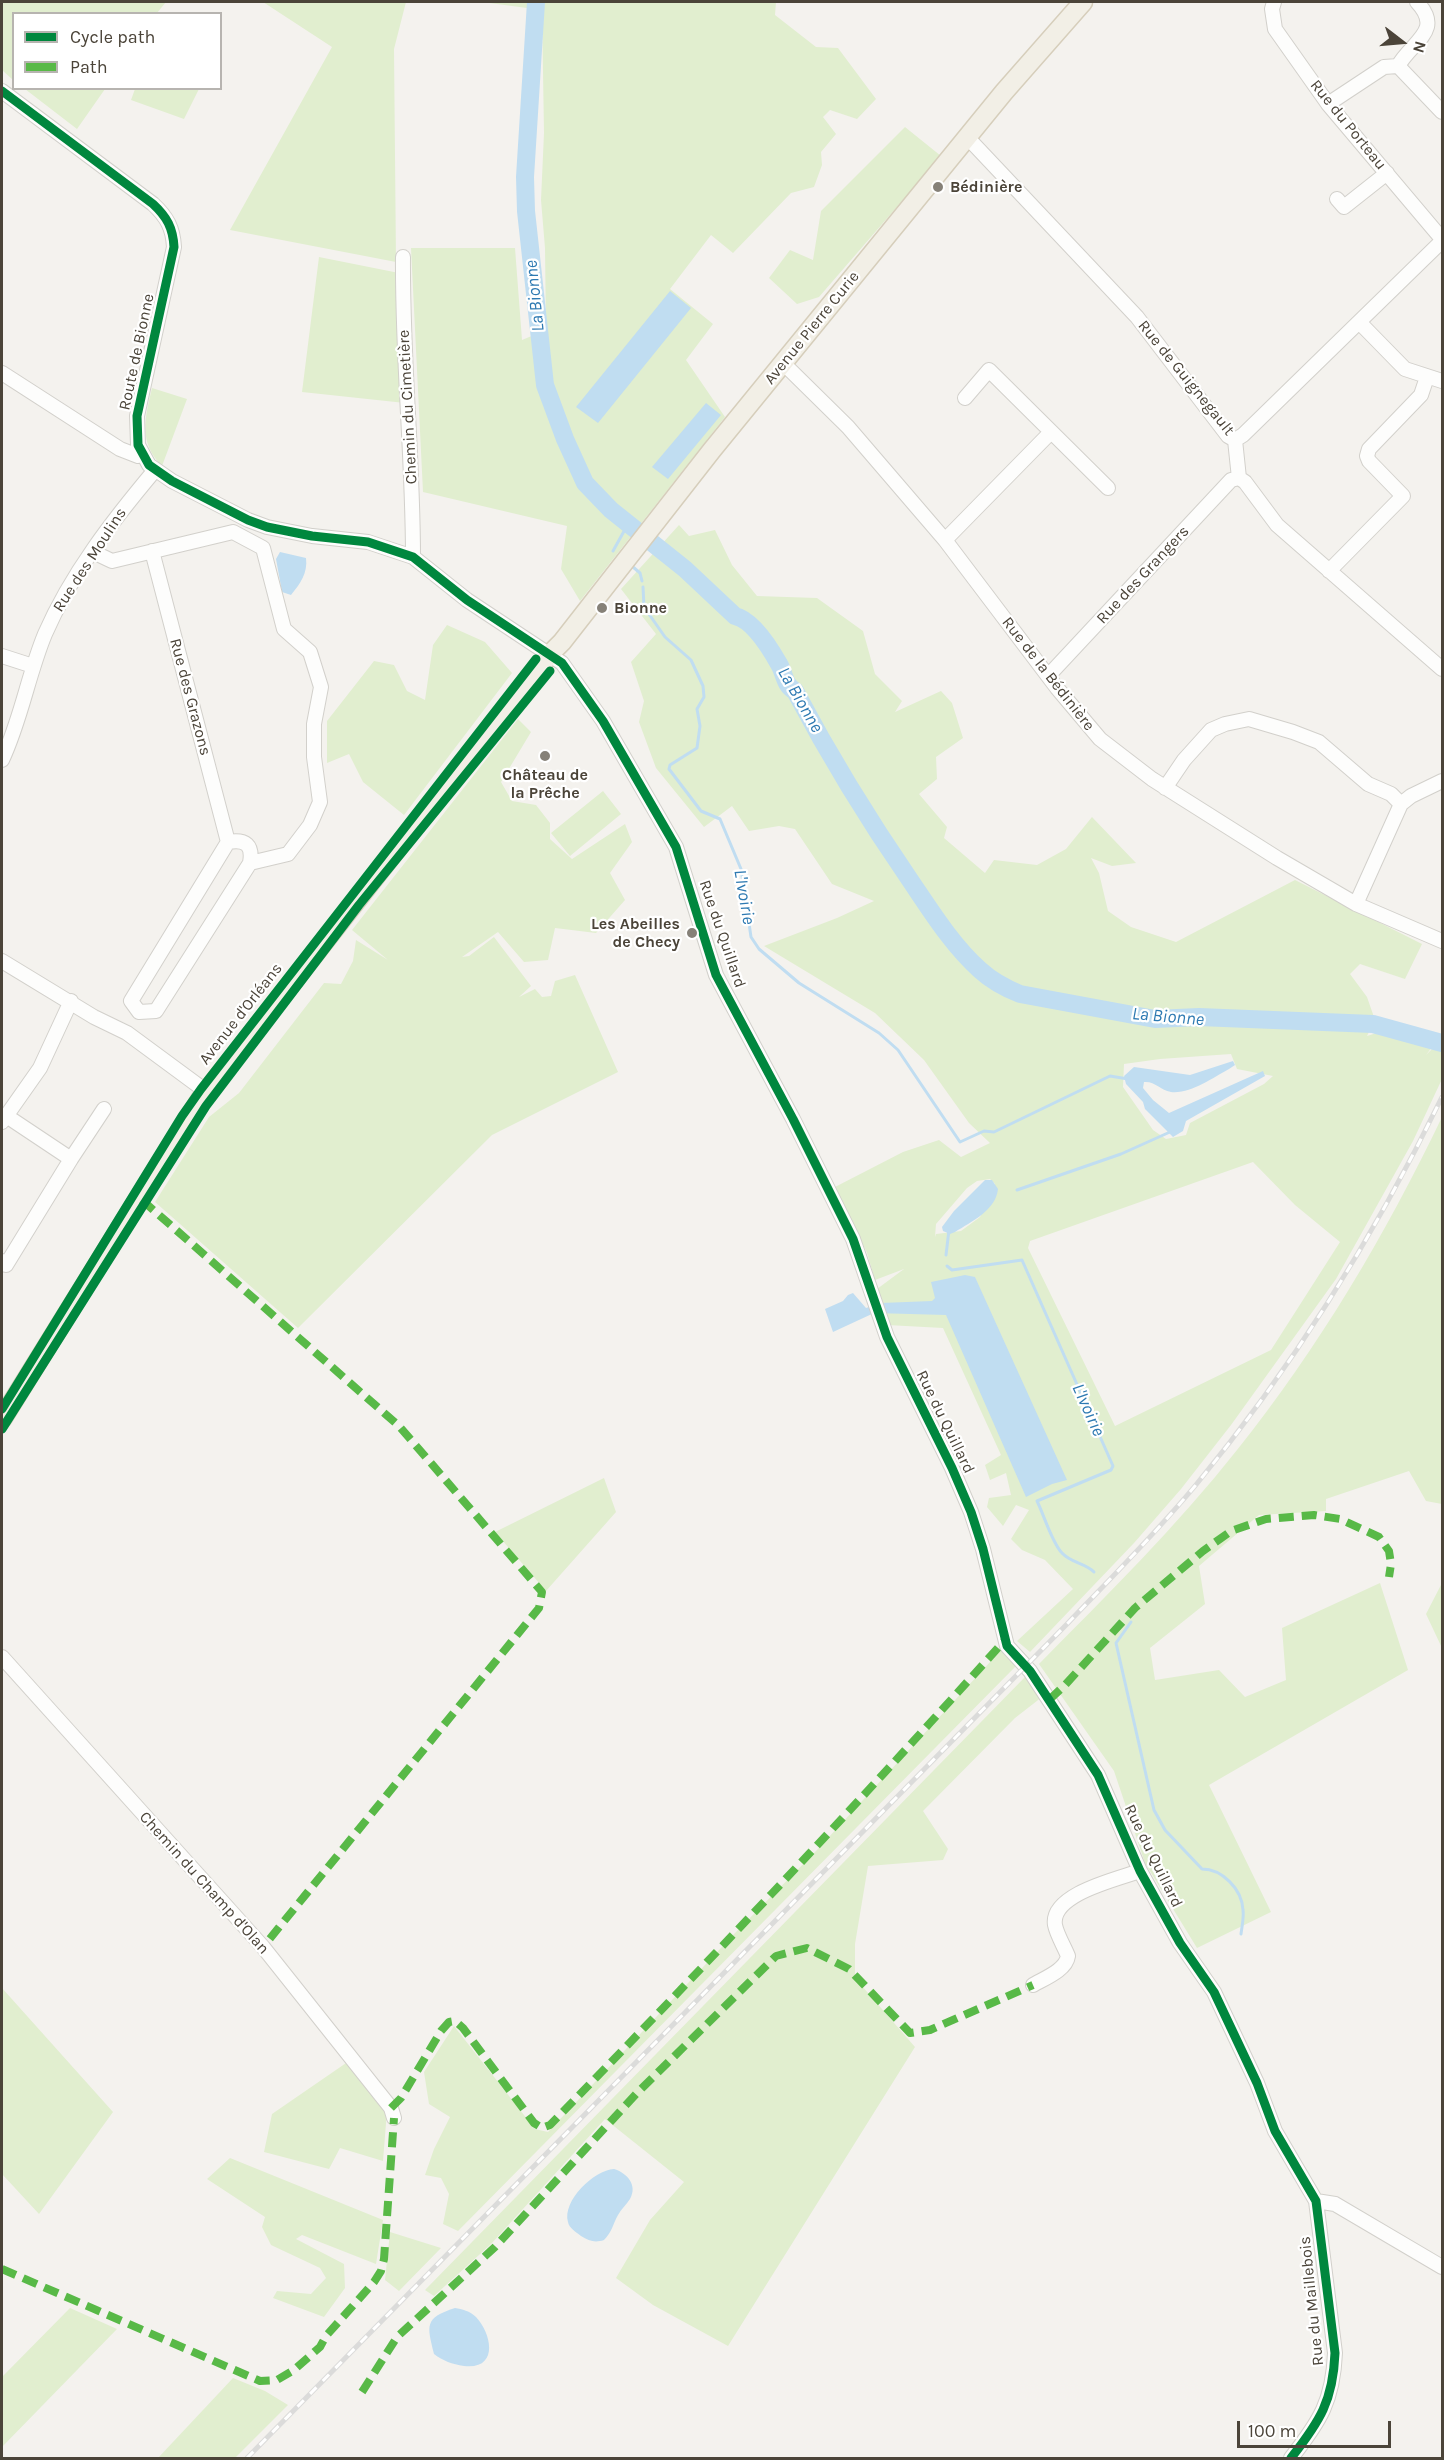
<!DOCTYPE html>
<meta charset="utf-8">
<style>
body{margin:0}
#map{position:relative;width:1444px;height:2460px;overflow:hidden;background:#f4f2ee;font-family:Karla,sans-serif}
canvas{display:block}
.frame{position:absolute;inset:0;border:3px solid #4b4439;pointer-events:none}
.legend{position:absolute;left:12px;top:12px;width:210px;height:78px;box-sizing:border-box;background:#fff;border:2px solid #b7b4b0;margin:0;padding:8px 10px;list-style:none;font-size:18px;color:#4b4439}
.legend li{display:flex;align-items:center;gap:12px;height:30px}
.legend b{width:30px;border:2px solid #b7b4b0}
.north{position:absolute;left:1372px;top:12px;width:60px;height:60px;-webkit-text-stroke:4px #fff;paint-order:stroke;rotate:106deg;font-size:16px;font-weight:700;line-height:24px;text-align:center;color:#4b4439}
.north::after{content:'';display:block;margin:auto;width:21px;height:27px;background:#4b4439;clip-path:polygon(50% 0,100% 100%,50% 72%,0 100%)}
.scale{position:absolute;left:1237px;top:2421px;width:154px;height:27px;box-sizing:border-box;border:3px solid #4b4439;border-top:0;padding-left:8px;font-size:18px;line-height:21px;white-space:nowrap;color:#4b4439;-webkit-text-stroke:4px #fff;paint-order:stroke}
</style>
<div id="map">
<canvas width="1444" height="2460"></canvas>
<div class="frame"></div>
<ul class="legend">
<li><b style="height:8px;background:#00873e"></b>Cycle path</li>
<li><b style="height:8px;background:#58b947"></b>Path</li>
</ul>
<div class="north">N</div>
<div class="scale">100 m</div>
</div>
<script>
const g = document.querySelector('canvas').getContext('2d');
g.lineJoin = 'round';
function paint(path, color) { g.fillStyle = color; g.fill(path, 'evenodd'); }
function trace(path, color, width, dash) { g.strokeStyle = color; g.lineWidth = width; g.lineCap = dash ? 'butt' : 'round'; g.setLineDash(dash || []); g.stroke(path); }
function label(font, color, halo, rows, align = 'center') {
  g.font = font + ' Karla,sans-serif'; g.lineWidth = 4.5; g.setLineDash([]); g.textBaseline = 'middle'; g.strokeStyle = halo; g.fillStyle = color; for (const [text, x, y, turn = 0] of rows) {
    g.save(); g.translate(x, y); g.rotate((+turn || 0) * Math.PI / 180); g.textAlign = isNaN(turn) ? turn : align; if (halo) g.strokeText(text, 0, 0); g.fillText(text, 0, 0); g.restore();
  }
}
const green = new Path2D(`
 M2,2H166L157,13L14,14L13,80L2,70Z
 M263,2H406L394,49L396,262L230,230L332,47Z
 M482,2H776L775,15L816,47L838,48L876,99L857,119L830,110L823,117L836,134L821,152L822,165L814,187L791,193L733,253L711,235L670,289L713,324L686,360L725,417L580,601L561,569L567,526L423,492L411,248H515L522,340L546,330L545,248L541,200L544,133L542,10Z
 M25,89H105L77,129Z
 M135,89V88L199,89L184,119L131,100Z
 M905,127L941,156L819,297L797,304L769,278L790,250L813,260L821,211Z
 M319,257L399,273L405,403L302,392Z
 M152,388L187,399L162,466C138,442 145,418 152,388Z
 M679,525L689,536L715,530L732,565L757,596L817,598L863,631L875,674L902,701L895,712L941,691L952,703L963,738L936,757L937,779L919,794L947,827L944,838L985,873L994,860L1037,865L1066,849L1092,817L1136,863L1112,866L1091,858L1099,873L1108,911L1131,927L1176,942L1295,880L1422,944L1405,979L1360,964L1350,974L1367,997L1375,1020L1367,1036L1386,1030L1435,1043L1426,1055L1442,1039V1079L1413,1141L1336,1279L1231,1425L1181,1489L1134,1543L1030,1652L1017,1641L1073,1589L1045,1560L1022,1550L1011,1539L1029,1510L1016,1505L1003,1526L987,1507L989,1498L1011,1495L1006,1473L990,1480L985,1465L1001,1455L943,1328L887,1325L877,1289L904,1269L875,1280L867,1253L835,1187L903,1152L939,1140L961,1157L990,1143L969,1123L924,1060L875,1013L764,946L837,918L874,901L832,884L795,829L779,826L749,831L732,806L704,827L656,768L639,722L644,701L631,662L656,634L621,589ZM1231,1054L1237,1069L1273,1076L1264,1084L1190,1123L1186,1135L1166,1139L1153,1130L1123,1087L1124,1064L1160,1059ZM1253,1162L1295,1205L1340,1242L1271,1350L1115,1426L1028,1248L1030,1241ZM990,1179L995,1184L980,1217L961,1231L936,1234L935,1237L936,1224L967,1188L977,1181Z
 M447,625L485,642L512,673L404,815L363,782L349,754L327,763V721L374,661L394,665L407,691L425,700L433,645Z
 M518,719L531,732L501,782L512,801L536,805L550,823V839L572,859L625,824L632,842L610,873L625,900L596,933L555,928L548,960L524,962L498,932L462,957L469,956L494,937L531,986L519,997L535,989L542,997L551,996L555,981L575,975L618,1072L492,1135L298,1328L155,1202L209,1117L239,1093L324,983L341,984L353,961L356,940L388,960L352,930Z
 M603,791L621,814L570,856L551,833Z
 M1442,1117V1504L1426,1501L1409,1471L1326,1499V1511L1259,1515L1199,1566L1205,1604L1150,1648L1155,1680L1219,1670L1245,1697L1286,1680L1282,1628L1380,1583L1408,1670L1209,1785L1271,1912L1197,1948L1145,1863L1114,1771L1039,1664C1107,1595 1177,1526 1237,1450C1318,1349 1386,1234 1442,1117Z
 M604,1478L616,1512L546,1591L495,1532Z
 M1442,1583V1648L1426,1614Z
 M1002,1649L1016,1666L458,2231L443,2224L449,2194L441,2178L425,2175L434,2149L450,2117L429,2104L424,2072L454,2026L535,2129L548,2132L735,1933L816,1851Z
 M1026,1676L1042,1697L1015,1718L923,1811L948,1849L943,1860L868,1866L855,1944V1978L915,2047L728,2346L653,2305L616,2278L650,2220L684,2182L605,2119L491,2244L434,2296L425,2290Z
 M2,1988L113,2112L39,2214L2,2174Z
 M349,2061L387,2111L383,2161L340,2148L329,2169L264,2152L272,2114Z
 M230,2158L383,2220L376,2264L302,2235L296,2239L344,2264L345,2288L324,2317L273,2298L277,2291L311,2294L326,2278L320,2268L271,2245L262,2227L265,2217L207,2179Z
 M390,2232L441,2248L399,2291L385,2280Z
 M70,2308L117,2329L2,2447V2377Z
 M233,2378L265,2391L288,2405L235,2458H158Z`);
const water = new Path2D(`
 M670,291L691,308L598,423L576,407Z
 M706,403L721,415L668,479L652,467Z
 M280,552L306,558C308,573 300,584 291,595L282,592L276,559Z
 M1233,1061L1235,1065L1229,1069C1212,1078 1191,1094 1171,1092C1160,1090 1155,1081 1144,1082L1143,1088L1153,1100L1169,1113L1263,1071L1265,1076L1186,1121L1183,1131L1173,1137L1145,1109L1143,1102L1126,1084L1124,1076L1134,1067L1190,1075Z
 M985,1180H992L998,1189C996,1210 971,1222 955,1232L950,1234L943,1231L942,1227L954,1211Z
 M965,1275L975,1277L1067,1480L1052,1484L1026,1497L946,1315L874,1313L833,1332L825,1309L843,1301L848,1295L853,1293L866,1308L881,1303L932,1301L935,1298L931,1282Z
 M614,2169C627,2173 638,2185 630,2199C627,2204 621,2209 618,2215C613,2224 612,2232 604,2240C595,2243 589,2241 581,2236C576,2232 569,2228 568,2222C562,2201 594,2170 614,2169Z
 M455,2308C462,2309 470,2311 476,2317C492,2334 499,2370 464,2366C452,2364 443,2361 434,2354C427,2325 424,2318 455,2308Z`);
const stream = new Path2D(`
 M613,551L628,524
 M633,567L640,573L642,581
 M643,587L644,607L665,637L691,660L703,686L704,697L697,709L700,726L697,748L670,765L669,769L701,811L720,819L741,869L751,937L759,949L799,983L879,1033L898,1050L960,1142L984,1131L994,1132L1110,1076L1128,1079
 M1017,1190L1121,1154L1170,1132
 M946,1255L949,1230
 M947,1266L952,1270L1022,1260L1113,1466L1111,1470L1037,1501C1044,1515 1052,1543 1062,1553C1071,1563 1085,1563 1094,1572
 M1131,1622L1116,1643L1154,1810L1165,1830L1202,1869C1222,1869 1242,1889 1243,1910C1244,1918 1242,1926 1241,1934`);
const river = new Path2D(`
 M536,2L525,177L526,211L545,385L565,439L585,483L611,510L685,569L735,616C753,620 770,648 779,664C785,674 784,685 795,691C830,757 868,819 910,880C931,911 952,945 980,970C992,981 1005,988 1020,994L1155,1019L1199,1017L1373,1024L1442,1043`);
const minor = new Path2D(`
 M1274,2L1272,9L1275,29L1328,104L1442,239
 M1398,66C1412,41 1444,31 1417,2
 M2,91L153,204C167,217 173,228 174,247L137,416L138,445L149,465L172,481L248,520L267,527L312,536L368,542L413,557L467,600L562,663L603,721L676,847L716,975L793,1119L853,1239L887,1337L952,1468L971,1512L983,1549L1007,1646L1030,1671L1098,1775L1140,1871L1180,1943L1214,1992L1257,2083L1275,2131L1316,2201L1335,2353C1333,2401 1320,2421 1291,2458
 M1328,104L1384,67L1398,66L1442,112
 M967,137L1137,317L1228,436L1235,440L1239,478
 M1337,199L1344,207L1387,173
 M403,257C402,357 413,456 413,557
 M1360,323L1405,369L1442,381
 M783,363L848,427L945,540L1057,688L1100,739L1152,779L1277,858L1356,904L1442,941
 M2,373L120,449L138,456L142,454
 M965,398L989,370L1108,488
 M1235,440L1243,435L1442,241
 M1239,478L1245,482L1277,525L1442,669
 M945,540L1051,432
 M93,552L112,561L233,532L263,548L284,629L310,652L321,687L314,724V757L320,802L310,825L288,854L250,863
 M1329,571L1403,496L1369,461L1367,456L1369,449L1421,395L1427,377
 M2,656L33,666
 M1049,675L1231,480L1239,478
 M2,760C21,720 28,675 45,634C71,574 113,520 155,470
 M1165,788L1184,760L1211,730L1225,724L1249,719L1293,732L1319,742L1368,784L1391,794L1401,804
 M1356,904L1401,804L1411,796L1442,781
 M2,961L94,1017L127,1033L207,1092
 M139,1012L131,1001L228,842L152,551
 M139,1012L156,1011L250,863C253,845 246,839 228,842
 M5,1115L71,1159L104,1109
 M2,1122L40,1068L71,1001
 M2,1261L6,1265L71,1159
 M2,1657L263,1947L391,2108L394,2118
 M1033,1985C1045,1978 1066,1970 1068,1956C1064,1946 1057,1935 1055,1925C1050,1894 1118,1879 1140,1871
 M1316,2201L1335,2204L1442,2267`);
const major = new Path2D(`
 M2,1419L200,1100L418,822L511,708L549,655L562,642L712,450L1004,92L1083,2`);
const rail = new Path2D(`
 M247,2458L1068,1623C1111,1578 1155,1534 1195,1486C1293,1367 1375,1235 1442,1097`);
const quiet = new Path2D(`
 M142,1200L399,1426L542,1592L539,1608L263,1947
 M1049,1700L1065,1685L1135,1608L1203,1551L1231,1531L1266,1519L1314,1515L1340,1519L1379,1537L1389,1551L1391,1564L1389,1577
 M391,2108L401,2098L441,2031L449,2022L455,2021L463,2028L534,2123L542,2128L550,2125C705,1966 857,1805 1005,1640
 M2,2269L260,2381L277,2380L294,2370L320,2347L326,2336L374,2282L381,2271L384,2259L394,2118
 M362,2392L397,2337L495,2247L637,2093L776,1956L807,1948L849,1969L910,2033L930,2030L1033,1985`);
const cycleway = new Path2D(`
 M2,91L153,204C167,217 173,228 174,247L137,416L138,445L149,465L172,481L248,520L267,527L312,536L368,542L413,557L467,600L562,663L603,721L676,847L716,975L793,1119L853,1239L887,1337L952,1468L971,1512L983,1549L1007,1646L1030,1671L1098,1775L1140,1871L1180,1943L1214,1992L1257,2083L1275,2131L1316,2201L1335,2353C1333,2401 1320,2421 1291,2458
 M2,1409L182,1116L201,1089L536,659
 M2,1429L206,1106L359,905L550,671`);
const markers = [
 [938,187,6,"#868178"],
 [602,608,6,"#868178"],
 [545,756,6,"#868178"],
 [692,933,6,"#868178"]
];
const streetNames = [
 ["Rue du Porteau",1348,125,51],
 ["Avenue Pierre Curie",812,328,-51],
 ["Route de Bionne",137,352,-78],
 ["Rue de Guignegault",1186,378,51],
 ["Chemin du Cimetière",408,407,-93],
 ["Rue des Moulins",90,560,-57],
 ["Rue des Grangers",1143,575,-47],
 ["Rue de la Bédinière",1048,674,52],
 ["Rue des Grazons",190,697,75],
 ["Rue du Quillard",722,934,71],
 ["Avenue d'Orléans",241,1014,-52],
 ["Rue du Quillard",945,1422,64],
 ["Rue du Quillard",1153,1856,64],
 ["Chemin du Champ d'Olan",204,1883,48],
 ["Rue du Maillebois",1312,2301,-96]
];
const poiNames = [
 ["Bédinière",950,187],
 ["Bionne",614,608],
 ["Château de",545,775,"center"],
 ["la Prêche",545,793,"center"],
 ["Les Abeilles",680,924,"right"],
 ["de Checy",680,942,"right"]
];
const waterNames = [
 ["La Bionne",535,296,-96],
 ["La Bionne",800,700,60],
 ["L'Ivoirie",744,897,80],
 ["La Bionne",1168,1017,5],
 ["L'Ivoirie",1088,1410,66]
];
paint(green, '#e1eecf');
paint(water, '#c0ddf1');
trace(stream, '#c0ddf1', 3);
trace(river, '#c0ddf1', 18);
trace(minor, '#d2d0cb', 16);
trace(major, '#d6cebb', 21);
trace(minor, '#fdfdfc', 14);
trace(major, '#f2efe6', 18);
trace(rail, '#dbdbda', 5);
trace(rail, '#fff', 3, [9]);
trace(quiet, '#58b947', 8, [15, 8]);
trace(cycleway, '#00873e', 9);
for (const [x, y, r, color] of markers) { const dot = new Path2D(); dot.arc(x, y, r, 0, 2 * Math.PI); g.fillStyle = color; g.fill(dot); trace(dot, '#fff', 2); }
label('16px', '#4b4439', '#fff', streetNames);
label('bold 16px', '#4b4439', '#fff', poiNames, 'left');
label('italic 18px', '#2e7ab2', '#fff', waterNames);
</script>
